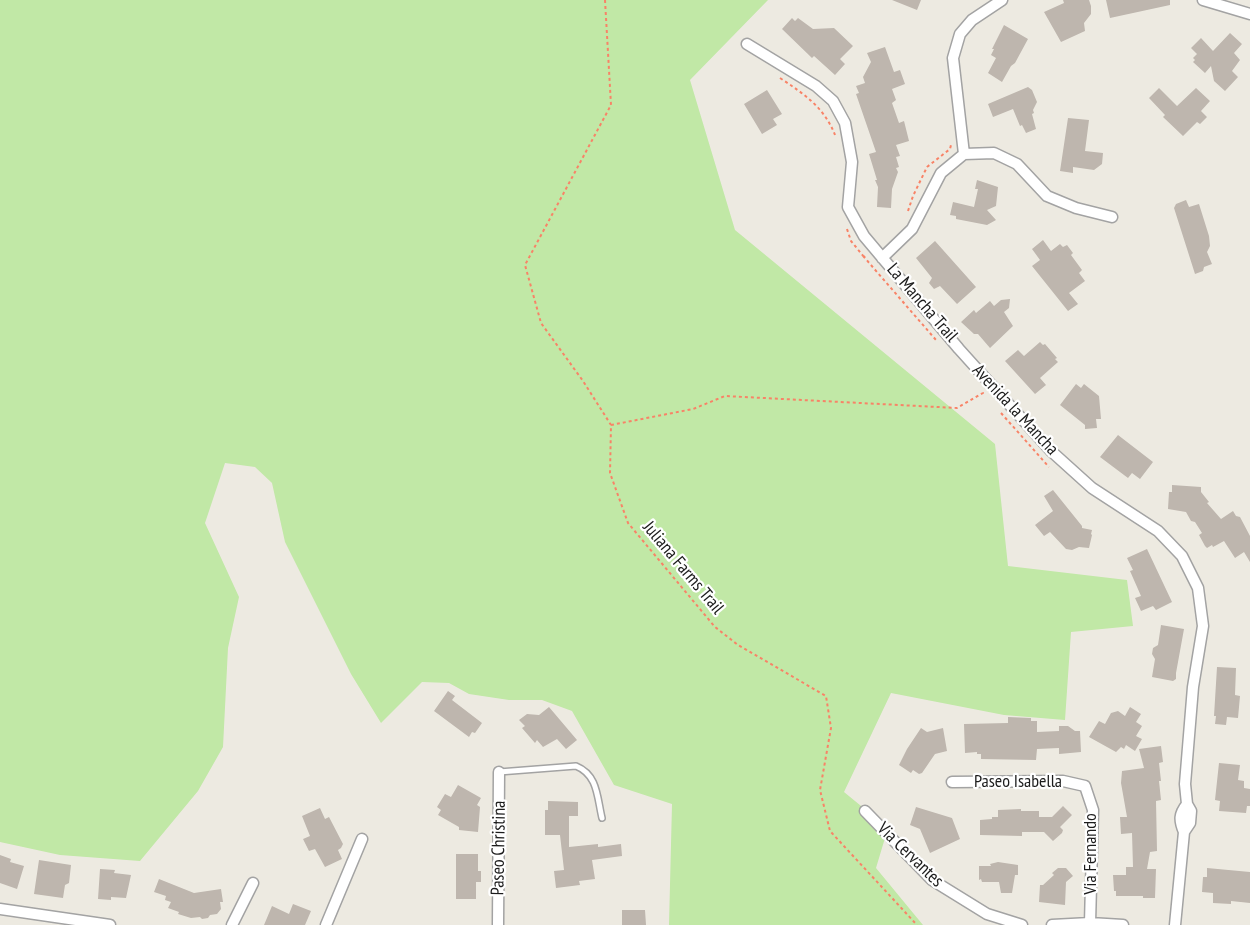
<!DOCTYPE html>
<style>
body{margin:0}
canvas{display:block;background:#edeae1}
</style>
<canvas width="1250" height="925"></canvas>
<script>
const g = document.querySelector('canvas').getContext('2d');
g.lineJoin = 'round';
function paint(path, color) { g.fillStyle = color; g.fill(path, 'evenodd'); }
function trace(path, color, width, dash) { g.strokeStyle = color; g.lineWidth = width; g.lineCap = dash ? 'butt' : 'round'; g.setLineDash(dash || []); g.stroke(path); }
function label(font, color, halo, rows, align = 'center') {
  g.font = font + ' "PT Sans Narrow",sans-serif'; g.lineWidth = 4.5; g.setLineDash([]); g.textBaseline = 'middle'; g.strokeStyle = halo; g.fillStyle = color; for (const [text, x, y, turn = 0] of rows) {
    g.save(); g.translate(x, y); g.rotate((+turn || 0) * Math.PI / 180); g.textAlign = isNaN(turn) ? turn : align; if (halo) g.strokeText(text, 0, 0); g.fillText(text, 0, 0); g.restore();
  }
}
const grass = new Path2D(`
 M0,0H768L690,80L735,230L995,444L1008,566L1127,580L1133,626L1071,632L1065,720L1004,715L891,693L844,792L888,828L876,868L923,925H669L672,804L614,785L572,711L542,700H509L469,694L449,683L422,682L381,723L351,674L285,542L272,483L255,467L225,463L205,523L239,597L228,648L223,747L198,791L140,861L60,855L0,842Z`);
const building = new Path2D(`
 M892,0H921L917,10Z
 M1063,0H1089L1091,6V14L1084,23L1085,31L1061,42L1044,12L1064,3Z
 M1106,0H1170V5L1110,18Z
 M792,18L795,21L798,18L813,29L834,28L853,46L840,59L845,64L835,75L814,56L812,58L782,29Z
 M1004,25L1028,39L1015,63L1011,66L1002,82L988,73L996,58L991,55L994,49H992Z
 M1230,33L1242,44L1234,53L1240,60L1232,71L1238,77L1225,91L1214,81L1211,66L1205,73L1193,62L1195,60L1193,58L1197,54L1191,48L1201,38L1213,51Z
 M885,47L894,72L900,70L905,84L892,89L896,100L892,103L899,123L904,121L909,141L896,145L900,156L896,157L899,167L896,168L898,172L892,189L891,208L877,207L878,187L875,180H877L869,154L876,152L856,94L859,93L856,86L865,83L863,77L871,62L867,53Z
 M1028,87L1032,90L1037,102L1033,110L1034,113L1032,114L1036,129L1026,133L1022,125L1020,126L1013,109L993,117L988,104Z
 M1159,88L1177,106L1196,88L1210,101L1201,111L1207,117L1200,124L1197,122L1183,136L1163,117L1165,115L1149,98Z
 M767,90L782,114L773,119L777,125L762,134L744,104Z
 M1068,118L1089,120L1085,151L1103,153L1102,164L1094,170L1073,167V173L1060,171Z
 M977,180L998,187L996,206L987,210L996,220L987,225L956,219V216L950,215L953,202L974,207L978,189H975Z
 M1186,200L1189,207L1199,204L1209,236L1210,246L1207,252L1212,264L1204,267L1203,271L1195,274L1174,208L1176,204Z
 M1043,240L1051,251L1060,244L1063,247L1067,245L1073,253L1071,255L1082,270L1079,273L1085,281L1069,293L1078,304L1068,311L1032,266L1040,260L1032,249Z
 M935,241L976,287L957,304L940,286L934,289L929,283L932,278L916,258Z
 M1010,299L1009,308L1004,312L1013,326L990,348L978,334H974L961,322L974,310L976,313L990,301L994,306L1001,300Z
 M1040,342L1043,345L1045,344L1057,358L1055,359L1058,362L1040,378L1046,385L1035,394L1005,361L1018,350L1024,356Z
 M1076,384L1081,388L1084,384L1099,396L1101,419H1096L1097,428L1085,429V425L1060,405Z
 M1118,435L1153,462L1140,479L1132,473L1128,478L1100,457Z
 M1172,485L1201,487V492L1209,502L1207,503L1221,519L1233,511L1236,516L1240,517L1250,536V562L1244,552L1235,558L1224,541L1213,547L1212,545L1207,548L1205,546L1199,535L1202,533L1195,522L1191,521L1186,512L1168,509L1169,492H1172Z
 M1053,490L1082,526V528L1092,530L1091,534L1092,535L1089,548L1079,547L1072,550L1066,549L1050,532L1044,536L1035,525L1053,511L1044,496Z
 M1147,549L1172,602L1156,610L1153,606L1141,611L1135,598L1141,596L1130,571L1133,570L1127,558Z
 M1161,625L1184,629L1176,673V679L1173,681L1152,677L1155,659L1152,654L1153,648L1158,645Z
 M1217,667L1236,668L1235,695L1240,696L1238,718L1227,717L1226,725L1215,724L1216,716H1214Z
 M448,691L455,696L452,700L482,723L475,733L472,732L469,737L434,711Z
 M549,707L577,740L566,749L557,739L543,747L537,740L535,743L522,728L525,726L519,720L527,714L539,715Z
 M1130,707L1141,714L1136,722L1142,726L1136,736L1142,739L1135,751L1126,745L1124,749L1121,747L1116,752L1089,737L1099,721L1105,724L1111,713L1118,711L1125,716Z
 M1008,717L1031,718V721H1037V732L1059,731V726H1068L1075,731H1080L1081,752L1059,754V748L1037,749L1036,760L981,759V754H977V752L965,753L964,724L1008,723Z
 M921,728L927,732L943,728L947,751L935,754L922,773L919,774L913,770L911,773L899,765L907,749Z
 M1161,746L1163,762L1159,763L1161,781H1159L1161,800L1156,801L1157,851L1150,852L1147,869H1156L1155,898H1143V896H1116V891H1114L1113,875H1126V867H1133L1132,833L1121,834L1120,817H1127L1121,783L1122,771L1144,768L1139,749Z
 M1219,763L1240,765L1238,780L1244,781V788L1250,789V806H1247L1246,813L1219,811L1220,801L1215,800Z
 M458,785L481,798L477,805L480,807L478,832L459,830V827L438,815L441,810L437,807L445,794L451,797Z
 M548,801L578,802V816H569V847L598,844V847L621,844L622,856L592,860L595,879L579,881L580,885L556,888L554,871L564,870L560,835H545V810H548Z
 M1063,806L1072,815L1060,827L1063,830L1062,833L1053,841L1044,832H1022V836L980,835V820L992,819V817H998V810L1021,809V811H1039V817H1052Z
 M916,807L952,818L960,839L930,853L920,829L910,825Z
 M320,808L325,819L329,817L343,844L341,848L338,850L342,859L325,867L315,849L309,851L303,839L310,836L302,816Z
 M456,854H478V871H481V882H476V899H456Z
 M0,855L11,859L10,862L24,866L17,889L0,883Z
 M39,860L71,865L69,883L65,885L63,898L34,894Z
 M998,862L1018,865V875H1015L1012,893H1001L999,882H982L981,879L979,880V866H991L990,864Z
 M1058,868H1066L1073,876L1066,882L1065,905L1039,902L1040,885H1043L1054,875L1052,873Z
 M1207,868L1250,872V903L1231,901V904L1213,903V893L1202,892L1203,877H1207Z
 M100,869L115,870L114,873L131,875L126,898L111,897V900L98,899Z
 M159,879L194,893L221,889L223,902H220L221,909L217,914L210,915L208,918L202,919L200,917L191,918L178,914L179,912L168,908L171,902L165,900L166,896L154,892Z
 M293,904L311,911L305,925H264L272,906L289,914Z
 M622,910H645L646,925H622Z`);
const path = new Path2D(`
 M605,0L611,105L525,265L541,323L583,381L611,425L610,473L628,523L715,627L738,645L826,696L831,728L820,790L830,831L917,925
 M780,78C804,94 824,107 835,135
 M908,211L913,196L927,167L950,149L951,145
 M847,229L851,241L864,257
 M865,256L864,257L936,340
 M1001,413L1049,467
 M611,425L693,409L725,396L957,408L983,393L981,391`);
const service = new Path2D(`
 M499,772L576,766C598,775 597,797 602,818`);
const minor = new Path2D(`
 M1203,0L1250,14
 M747,44L816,86L833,101L845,123L852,162L848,207L864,236L959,349L1051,451L1092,488L1158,531L1182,556L1198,588L1203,626L1193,687L1185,784L1187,804L1191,811L1190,823L1184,832
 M964,154L953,58L960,34L972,20L1002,0
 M882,258L912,229L941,173L964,154L994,153L1017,164L1047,196L1076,208L1112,217
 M952,782L1063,781L1085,786L1093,810L1090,923
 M865,811L932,880L987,914L1022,925
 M0,909L110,925
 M232,925L253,883
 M326,925L362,839
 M498,925L499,772
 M1052,925L1090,923L1123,925
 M1175,925L1184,832C1179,820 1179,814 1187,804`);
const streetNames = [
 ["La Mancha Trail",922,303,49],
 ["Avenida la Mancha",1015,410,47],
 ["Juliana Farms Trail",683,568,50],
 ["Paseo Isabella",1018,782],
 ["Paseo Christina",499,848,-89],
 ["Via Fernando",1091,854,-90],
 ["Via Cervantes",910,855,44]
];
paint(grass, '#c1e8a6');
paint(building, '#beb6ae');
trace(service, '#a3a3a3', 8);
trace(minor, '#a3a3a3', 13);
trace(path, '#f88367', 2, [3, 3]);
trace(service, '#fff', 5);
trace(minor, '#fff', 10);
label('18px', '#1c1c1c', '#fff', streetNames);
</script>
